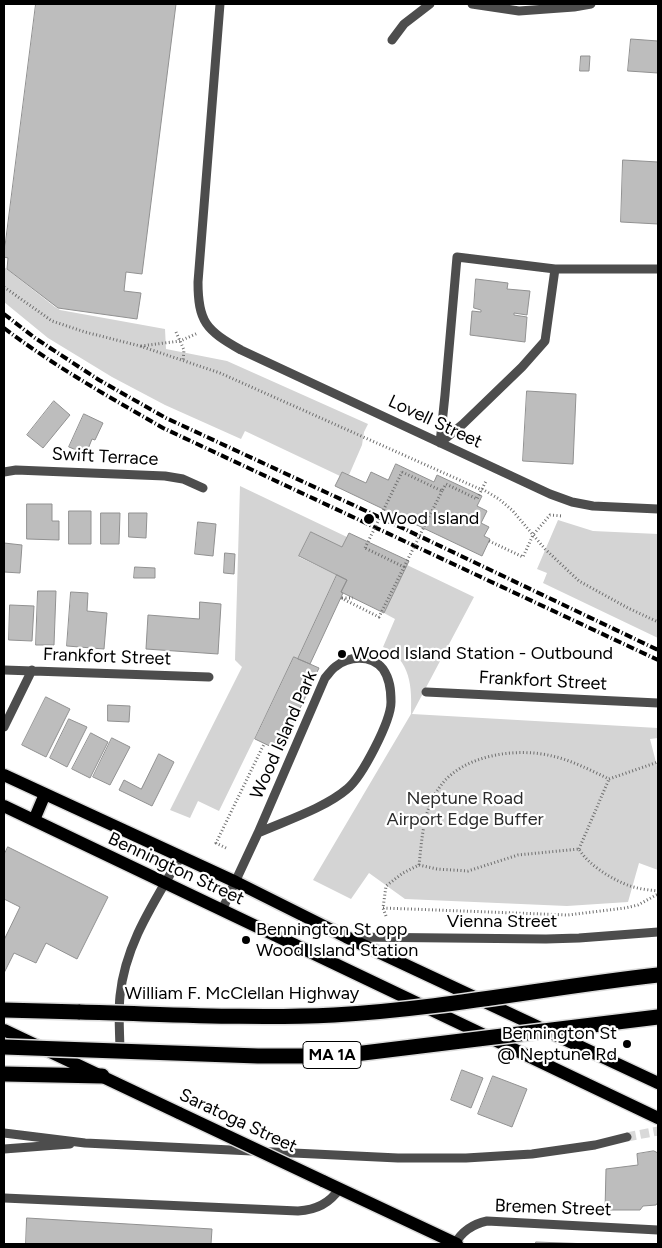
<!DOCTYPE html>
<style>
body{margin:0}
#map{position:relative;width:662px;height:1248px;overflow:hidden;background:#fff;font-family:Figtree,sans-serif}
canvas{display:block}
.frame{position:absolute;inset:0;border:5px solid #000;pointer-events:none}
</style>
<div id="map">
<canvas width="662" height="1248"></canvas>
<div class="frame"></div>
</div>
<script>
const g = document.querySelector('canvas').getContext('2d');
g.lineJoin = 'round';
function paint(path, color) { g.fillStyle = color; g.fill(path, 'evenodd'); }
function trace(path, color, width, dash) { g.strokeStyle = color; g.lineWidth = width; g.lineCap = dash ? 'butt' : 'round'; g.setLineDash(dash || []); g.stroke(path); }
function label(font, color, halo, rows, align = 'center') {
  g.font = font + ' Figtree,sans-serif'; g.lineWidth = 4.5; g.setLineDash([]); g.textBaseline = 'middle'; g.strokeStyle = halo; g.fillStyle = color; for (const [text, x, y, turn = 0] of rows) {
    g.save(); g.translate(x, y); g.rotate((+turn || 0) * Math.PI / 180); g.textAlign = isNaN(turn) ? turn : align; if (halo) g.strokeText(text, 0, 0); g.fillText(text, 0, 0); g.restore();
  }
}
const green = new Path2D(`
 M4,267L55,307L60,310L165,329L166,349L227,361L368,424L364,432L362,445L349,475L342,472L340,476L245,431L241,439L165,405L112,377L48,338L4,302Z
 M240,486L347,537L342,547L311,532L299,557L337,575L298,659L294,657L219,811L198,801L190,818L170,810L242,667L235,660Z
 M558,520L593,531L658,534V638L543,583L547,573L537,569Z
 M407,565L474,597L412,714L658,728V738L650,739L658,770V870L639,863L628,902L567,906L405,899L369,873L351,899L313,880L411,714C412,687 411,660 383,647L395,619L384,613Z`);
const building = new Path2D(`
 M36,4H176L142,274L126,272L124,291L141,293L137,319L58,308L7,269L8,258L4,257Z
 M631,39L658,41V73L628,71Z
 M581,56H590L589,71H580Z
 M623,160L658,162V224L621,222Z
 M476,279L508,283L507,289L530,291L527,315L514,313V315L527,317L525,342L470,335L472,311L481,312V310L474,308Z
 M527,391L576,394L573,464L523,461Z
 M54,401L70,415L43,448L27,435Z
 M84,414L103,423L95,440L92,439L86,454L69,447Z
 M396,464L434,482L437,475L482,496L477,506L487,511L481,523L489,527L484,536L490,539L482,556L335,486L342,472L366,483L371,472L388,480Z
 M27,504H52V521H59V540L27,539Z
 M69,511H91V544H69Z
 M101,513H120L119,544H101Z
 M129,513H147L146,538L129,537Z
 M198,522L216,524L213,556L195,554Z
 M311,532L342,547L349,533L409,561L384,613L341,592L347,580L299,556Z
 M4,543L22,545L20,573L4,572Z
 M225,553L235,554L234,574L224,573Z
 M135,567L155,568V578H134Z
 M337,575L347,580L341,592L343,593L310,664L298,659Z
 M38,591H56L54,645H36Z
 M71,592L88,593L87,611L107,613L104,649L67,646Z
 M200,602L221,604L218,654L146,649L148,615L199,619Z
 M10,605L34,606L32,641L9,640Z
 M294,657L319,668L280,751L255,739Z
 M46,697L70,709L46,757L22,745Z
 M108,705L130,706L129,722L108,721Z
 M69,719L87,727L67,767L50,758Z
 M91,733L108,742L90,778L72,769Z
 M112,738L130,747L110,785L93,777Z
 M159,754L174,762L152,806L119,790L124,780L141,789Z
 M8,847L108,897L77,959L46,943L36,963L14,953L4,973V940L20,907L4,899V855Z
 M462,1070L483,1078L471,1108L451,1100Z
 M493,1076L527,1089L512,1127L478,1114Z
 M654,1151L658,1153V1202L656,1205L643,1206L640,1210H605L606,1169L638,1165L637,1154Z
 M27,1218L212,1229L211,1244H26Z
 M536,1242L591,1244H536Z`);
const minorTunnel = new Path2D(`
 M627,1137L658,1131`);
const path = new Path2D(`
 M4,287L52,321L85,332L140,346L220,373L482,490
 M176,332L184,350L183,361
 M141,346L180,341L198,333
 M402,472L442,491L446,484L477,499L486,481
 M482,489L499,499L512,510L545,549L579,581L628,608L658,622
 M489,541L523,557L533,535L550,515L562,516
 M341,598L379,617L404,567L365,548
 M342,598H353
 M226,848L216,843L264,744
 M579,849L609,779
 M419,865C422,839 423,810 439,788C461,755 516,747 552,756C571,760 590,770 609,779L658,762
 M383,908L568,915L625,908L638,905L658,894
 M386,916L383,908L386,886L403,873L419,865L437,869L468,871L518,855L579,849C588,865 613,880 630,886C639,889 649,890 658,891`);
const minor = new Path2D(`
 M220,4L198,282C198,322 206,330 241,350L550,494L572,502L593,506L658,509
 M472,4L519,11L574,7L591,4
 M392,40L404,24L430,4
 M440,443L445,395L457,257L555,269H658
 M440,443L463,424L522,367L545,341L555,269
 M4,472L16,470L165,476L183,479L203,488
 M4,670L209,677
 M426,692L658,703
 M4,727L32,670
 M222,910L258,833L325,678C328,675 331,670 335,667C348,656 371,654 383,669C390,679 391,690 391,702C391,721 362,777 347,789C325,808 285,821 258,833
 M349,937L546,939L579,938L658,932
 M120,1054C120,1035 118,1015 120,996C125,944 155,901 181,856
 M4,1133L85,1143L398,1158H466L532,1154L595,1145L627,1137
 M4,1149L70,1144
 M4,1198L298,1211C315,1210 330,1203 339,1189
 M455,1244C462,1231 473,1224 487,1221L658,1230`);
const major = new Path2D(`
 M4,775L236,882L346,937L658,1083
 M4,806L658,1118
 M34,820L45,794
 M4,1030L179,1113
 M323,1181L457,1244`);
const highway = new Path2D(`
 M4,1010L80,1012
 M4,1074L102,1076`);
const rail = new Path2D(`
 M4,314L35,338L99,380L166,418L392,523L658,650
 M4,328C54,366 109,397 163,428L658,660`);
const pathBridge = new Path2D(`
 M365,548L402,472
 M404,567L442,491`);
const majorBridge = new Path2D(`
 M179,1113L323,1181`);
const highwayBridge = new Path2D(`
 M80,1012C165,1014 250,1019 334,1015C443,1009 550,987 658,975
 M4,1047L258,1056H316L355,1054L658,1017`);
const markers = [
 [369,519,6,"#000"],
 [342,654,5,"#000"],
 [246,940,5,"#000"],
 [627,1044,5,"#000"]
];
const shields = [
 [332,1055,58]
];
const shieldNames = [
 ["MA 1A",332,1055]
];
const streetNames = [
 ["Lovell Street",435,422,25],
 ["Swift Terrace",105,457,3],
 ["Frankfort Street",107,657,2],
 ["Frankfort Street",543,681,3],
 ["Wood Island Park",284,735,-66],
 ["Bennington Street",176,869,25],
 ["Vienna Street",502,922],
 ["William F. McClellan Highway",242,994],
 ["Saratoga Street",238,1121,25],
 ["Bremen Street",553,1208,2]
];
const poiNames = [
 ["Wood Island",380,519],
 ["Wood Island Station - Outbound",352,654],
 ["Bennington St opp",256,930],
 ["Wood Island Station",256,951],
 ["Bennington St",617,1034,"right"],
 ["@ Neptune Rd",617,1055,"right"]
];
const parkNames = [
 ["Neptune Road",465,799],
 ["Airport Edge Buffer",465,820]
];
paint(green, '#d4d4d4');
paint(building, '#bdbdbd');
trace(building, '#919191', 1);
trace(minorTunnel, '#d9d9d9', 9, [9, 4.5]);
trace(major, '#dbdbdb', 15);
trace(highway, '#dbdbdb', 18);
trace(path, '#6f6f6f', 3, [1, 2.5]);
trace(minor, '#4d4d4d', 9);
trace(major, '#000', 12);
trace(highway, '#000', 15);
trace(rail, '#000', 4, [8, 2.5, 1, 2.5]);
trace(majorBridge, '#dbdbdb', 15, []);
trace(highwayBridge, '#dbdbdb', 18, []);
trace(pathBridge, '#6f6f6f', 3, [1, 2.5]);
trace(majorBridge, '#000', 12);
trace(highwayBridge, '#000', 15);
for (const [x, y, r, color] of markers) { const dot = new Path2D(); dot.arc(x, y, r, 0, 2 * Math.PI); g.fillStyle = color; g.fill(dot); trace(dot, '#fff', 2); }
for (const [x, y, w] of shields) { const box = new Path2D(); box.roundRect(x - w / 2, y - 13.5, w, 27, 4); g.fillStyle = '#fff'; g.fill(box); trace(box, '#000', 1); }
label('bold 16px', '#000', null, shieldNames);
label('18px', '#000', '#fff', streetNames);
label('18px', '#000', '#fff', poiNames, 'left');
label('18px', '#2b2b2b', '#fff', parkNames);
</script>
